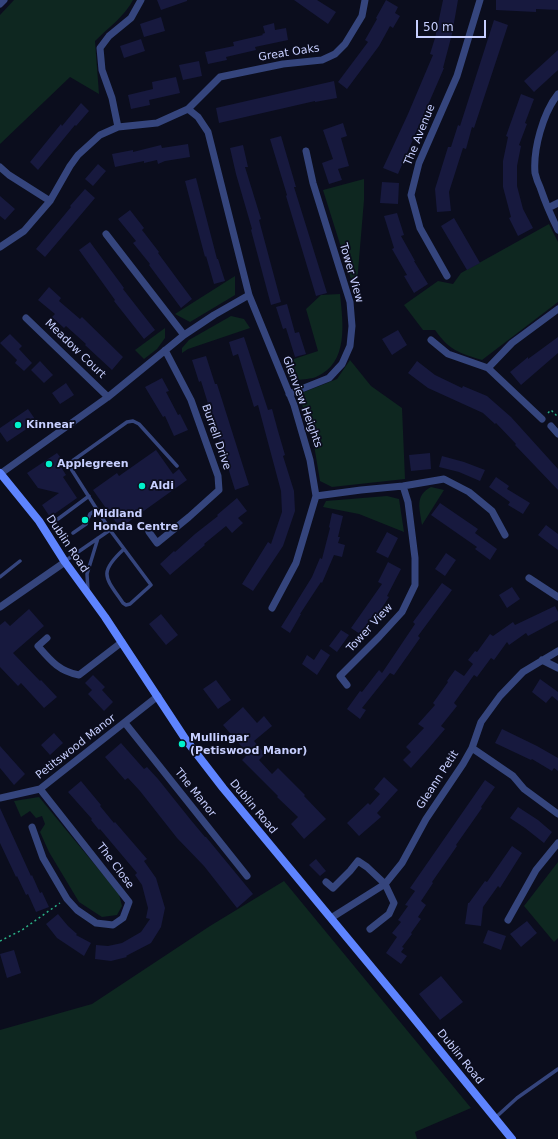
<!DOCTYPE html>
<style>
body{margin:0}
#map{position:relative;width:558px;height:1139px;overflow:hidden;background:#0b0d1d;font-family:"DejaVu Sans",sans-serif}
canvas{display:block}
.scale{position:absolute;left:416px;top:20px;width:70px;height:18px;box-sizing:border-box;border:2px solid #c7cfff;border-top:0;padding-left:5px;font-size:12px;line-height:14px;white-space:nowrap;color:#c7cfff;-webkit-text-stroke:3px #0b0d1d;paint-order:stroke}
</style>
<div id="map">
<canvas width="558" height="1139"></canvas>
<div class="scale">50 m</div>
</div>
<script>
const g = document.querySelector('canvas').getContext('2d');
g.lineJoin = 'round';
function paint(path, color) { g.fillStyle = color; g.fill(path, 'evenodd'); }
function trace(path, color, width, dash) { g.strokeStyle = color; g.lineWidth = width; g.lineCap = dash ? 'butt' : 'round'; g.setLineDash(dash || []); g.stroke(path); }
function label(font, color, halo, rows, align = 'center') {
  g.font = font + ' "DejaVu Sans",sans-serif'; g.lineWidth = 3.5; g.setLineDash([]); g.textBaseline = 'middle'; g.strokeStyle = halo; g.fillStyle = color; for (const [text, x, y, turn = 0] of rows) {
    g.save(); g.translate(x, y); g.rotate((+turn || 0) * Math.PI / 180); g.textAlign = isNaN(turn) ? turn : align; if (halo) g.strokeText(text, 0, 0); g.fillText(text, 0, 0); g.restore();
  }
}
const green = new Path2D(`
 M14,0H133C125,16 108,28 95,41L99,94L70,77L0,144V15Z
 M364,179V200L356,295L323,190Z
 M549,224L558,242V302L482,360C459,353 449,350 435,330H423L404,305L438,281L453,284L461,273Z
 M235,276V295L190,322L175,314Z
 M340,294C343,323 349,363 316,377C311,379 303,379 298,380L285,362L318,351L306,309L321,295Z
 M231,316L244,319L250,328L188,349L182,353V348L189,340Z
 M165,328V338L157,349L144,359L135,350Z
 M350,360L371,386L402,408L405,479L332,487L320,481L314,445L299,394L337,379Z
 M431,487L444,490L422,525C420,509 414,496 431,487Z
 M387,496L399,499L404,532L359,514L323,507L326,501Z
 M39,797L119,894L122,906L117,915L102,917L79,902L49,852L40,832L45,824L42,816L36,818L30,811L21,817L14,801Z
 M558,862V938L554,942L524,906Z
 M284,881L471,1108L415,1132L417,1139H0V1030L92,1004L210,926Z`);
const building = new Path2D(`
 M157,0H187V1L161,10Z
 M294,0H317L336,12L328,24Z
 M386,0L398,7L395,13L400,16L393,28L390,26L379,46L347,89L338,82L368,42L365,40L377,19L376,18Z
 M443,0H458L452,34L443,68H444L398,174L383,168L408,114L433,55L430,54L435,38Z
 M496,0H558V10L536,9V12L496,10Z
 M161,17L165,31L144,37L140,24Z
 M494,20L508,25L474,128L472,127L466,149L463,148L449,192L451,211L437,212L435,189L448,147H451L458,125L460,126Z
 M274,23L275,30L286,28L288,40L255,47L256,50L226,57L227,60L208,64L205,52L234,46L233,42L263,35L262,34L265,33L263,26Z
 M141,39L145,51L124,58L120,46Z
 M558,50V70L534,92L524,81Z
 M199,61L202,76L183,80L179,65Z
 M176,77L180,93L149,100L150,105L131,109L128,95L153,89L152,82Z
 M334,81L337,98L315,102V101L219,123L216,108Z
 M521,94L534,99L525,123L527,124L519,145L521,146L517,166V186L523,209L533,228L518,236L509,218L511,217L503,187V161L508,137L506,136Z
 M81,103L89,111L76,126L75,125L38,170L30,162L61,124L62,126Z
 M343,123L347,136L341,138L349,166L338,169L342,180L329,184L322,163L333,159L323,130Z
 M281,136L296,187H294L327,293L316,296L286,196L287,195L270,139Z
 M188,144L190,157L165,161L158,164L157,160L144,163V161L115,167L112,154L133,150V152L161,145L162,148Z
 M243,145L248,167H245L261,219L259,220L281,302L271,305L251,230L252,229L236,174L230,148Z
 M98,164L106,171L93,186L85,179Z
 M196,178L217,259H218L225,281L214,284L206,256L205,257L185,181Z
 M382,182L399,183L398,204L380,203Z
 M85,189L95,198L45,257L36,249L71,207L70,206Z
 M0,196L15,209L5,220L0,216Z
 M130,210L144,228L142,230L159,252L158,253L192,299L181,308L149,265L150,264L133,243L136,241L118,219Z
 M397,213L404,235L401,236L415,261H414L428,284L414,293L404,276L407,275L392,249L394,248L384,216Z
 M454,218L480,263L467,270L441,226Z
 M90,242L124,288L123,289L155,330L144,339L114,301L115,300L79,250Z
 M49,287L61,298L59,301L80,319L82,317L123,357L112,370L85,345L86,344L66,326L64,328L52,317L55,314L38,300Z
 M287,304L295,333L299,332L306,354L295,357L286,328L283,329L276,307Z
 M398,330L407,345L392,355L382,339Z
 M10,334L22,346L19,349L32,363L24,371L15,363L17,360L0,343Z
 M244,337L268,410L272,409L278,431L285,455L283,456L294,491L295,511L283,546L253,591L242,584L268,542L271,544L282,512L281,491L258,405L254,407L238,354L233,356L229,342Z
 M558,337V353L521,385L510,372L528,357V359Z
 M206,356L215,384H217L249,485L235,490L201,381L199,382L192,360Z
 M40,361L53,375L44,383L31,370Z
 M417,361L435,375L462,388L463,386L487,396L511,417L558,469V490L515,445L516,444L496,423L495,424L483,413L428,388L408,373Z
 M162,378L169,391L166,392L178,415L180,414L188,430L174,436L165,416L163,417L145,387Z
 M66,383L74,395L60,404L52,393Z
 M28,409L37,422L7,442L0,432V428Z
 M156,450L173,474L179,469L187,480L120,528L93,490L117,473L119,476Z
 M57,453L65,463L61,467L66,475L63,477L77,498L50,517L42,505L59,493L38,488L27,473Z
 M430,453L431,469L411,471L409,455Z
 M442,456L464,462L485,470L480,481L459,472L439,467Z
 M496,477L509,486L507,489L530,503L523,514L508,505L510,502L489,487Z
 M237,498L247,511L238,518L243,523L232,533L226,526L204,544L205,545L170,575L160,564L174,551L175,552L195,534L218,516L217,515Z
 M440,503L478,529L475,533L497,549L490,560L475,549L477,547L431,515Z
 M332,513L343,516L338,537H340L338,543L345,545L342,557L334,555L322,583L321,582L300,614H301L290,633L281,627L312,577L320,558L322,559L330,528L329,527Z
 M546,525L558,534V550L538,535Z
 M387,532L398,538L388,558L376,552Z
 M446,553L456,560L445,576L435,569Z
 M388,562L401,569L387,596L389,597L378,614L375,612L360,634L351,628L382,584L378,582Z
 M442,583L452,590L418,636L420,638L394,675L390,673L362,708L366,710L360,719L347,709L360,691L362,692L379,670L382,673L415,624L413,622Z
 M512,587L520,599L507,608L499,595Z
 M555,606L558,612V620L528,636L526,633L509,645L507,642L494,660L491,658L477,677L474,675L454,703L457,706L441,726L445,729L428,749L411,768L403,760L411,752L406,747L424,728L418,724L435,705L433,703L448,682L447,681L455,670L464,676L473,664L468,660L475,651L477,652L490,634L493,636L513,622L515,625Z
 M29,609L44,626L13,653L40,681L41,680L57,697L44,708L21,683L18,686L0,667V625L5,621L10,626Z
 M161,614L178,635L166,645L149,624Z
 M341,630L349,635L337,652L329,646Z
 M321,649L330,655L317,675L302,664L307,655L314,660Z
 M93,675L105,687L102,690L113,702L104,711L88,694L92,690L85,683Z
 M540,679L558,692V701L552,696L546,703L532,692Z
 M216,680L231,700L218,709L203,689Z
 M243,707L257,723L264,716L272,726L254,741L265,754L259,760L272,774L278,768L305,795L304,796L326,819L304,839L291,824L298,817L277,797L278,796L242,760L248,754L223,725Z
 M502,729L537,746L558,758V771L554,768L552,771L532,759L531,760L495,743Z
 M54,733L63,743L50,755L41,745Z
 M121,743L144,769L147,767L158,779L190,819L205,837H206L253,894L237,908L204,866L177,838L140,791L128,778L125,780L105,757Z
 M0,746L25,774L14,785L0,768Z
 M384,777L398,790L377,813L381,817L359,836L347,823L368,803L370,805L380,794L374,789Z
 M485,780L495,787L481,807L482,808L456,845L457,846L432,882L433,883L421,901L426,905L418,917L421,919L411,933L412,934L402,947L404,948L401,952L407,956L401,964L386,953L397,937L392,933L401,922L398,920L408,906L405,905L415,891L410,888Z
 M81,781L101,805L100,806L114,823L115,822L147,859L144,861L156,878L165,908L161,927L151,943L126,956L127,957L111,961L95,959L96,945L108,946L122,943L141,932L150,919L146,918L148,908L142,885L135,875L137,873L100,829L99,830L91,820L92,819L68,792Z
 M518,807L538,820L552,832L544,843L525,828L510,818Z
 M0,808L31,876L32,875L40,893L42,892L49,907L36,912L28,894L26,895L17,876L16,877L0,843Z
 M512,846L522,853L500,888L498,886L483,907L481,926L465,924L468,903H469L485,881L487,882Z
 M316,859L326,871L320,876L309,865Z
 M58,914L68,926L77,934L76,935L91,943L84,956L57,938L46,924Z
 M527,921L537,933L521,947L510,934Z
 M488,930L506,936L501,950L483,943Z
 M14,950L21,973L7,978L0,954Z
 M441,976L463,1002L440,1020L419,994Z`);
const path = new Path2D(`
 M548,413L551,410L558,417
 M0,941L22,930L60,903`);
const lane = new Path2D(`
 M58,519L89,496
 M110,530L151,585L130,604L126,605L123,603C105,577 98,573 124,549
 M73,533L86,524L90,514L97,509
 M65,561L110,530L68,464L127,422L133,421L139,424L177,466
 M0,577L20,561
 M88,591L87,574L98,538
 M495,1118L517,1098L558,1069`);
const street = new Path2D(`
 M0,4L4,0
 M558,94C543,113 533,149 535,173C536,177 538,183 540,187C545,202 551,216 558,230
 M188,109L198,117L208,132L249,295L294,405L310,460L316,496L296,563L272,608
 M118,127L112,98L102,70L100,48L109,36L131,18L141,0
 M0,167L9,175L50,201L70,166L78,155L100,135L118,127L157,123L188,109L220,77L283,64L322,60L335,54L345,44L362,16L365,0
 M548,208L558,203
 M106,234L184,335
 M0,247L24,231L50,201
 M447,276L420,228L411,195L419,163L457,76L480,0
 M26,318L108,397
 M431,340L448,354L488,368L512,343L558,309
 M488,368L542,419
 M289,394L329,378L342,364L350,346L352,326L350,302L313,183L306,151
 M551,426L558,434
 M0,474L108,397L184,335L214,315L249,295
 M316,496L361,490L403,486L444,479L469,492L492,511L505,535
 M149,532L157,543L189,517L219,490L218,476L191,400L165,350
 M529,578L558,597
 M0,607L65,562
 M47,638L38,646C51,661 59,671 79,675L122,642
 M542,660L558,668
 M347,685L340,676L379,637L402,612L415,585V558L408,502L403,486
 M125,723L247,876
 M472,748L513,776L524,789L558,814
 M0,798L40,789L158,696
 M32,827L43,858L67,899L77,910L96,923L113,925L123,918L129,902L40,789
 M326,882L333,888L350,871L358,861L367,867L385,884L394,903L389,914L370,929
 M331,918L385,884L402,863L426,819L463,764L472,748L481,722L500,696L523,672L558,651
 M508,920L536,870L558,843`);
const secondary = new Path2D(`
 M0,473L39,521L65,562L105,617L186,740L223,788L407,1010L512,1139`);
const markers = [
 [18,425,4,"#00f2cc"],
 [49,464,4,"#00f2cc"],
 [142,486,4,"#00f2cc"],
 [85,520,4,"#00f2cc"],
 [182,744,4,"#00f2cc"]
];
const streetNames = [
 ["Great Oaks",289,53,-9],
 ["The Avenue",420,135,-68],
 ["Tower View",351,273,74],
 ["Meadow Court",75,349,44],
 ["Glenview Heights",302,402,70],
 ["Burrell Drive",216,437,71],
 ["Dublin Road",67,544,56],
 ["Tower View",370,628,-47],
 ["Petitswood Manor",76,747,-38],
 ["Gleann Petit",438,780,-57],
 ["The Manor",195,793,51],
 ["Dublin Road",253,807,50],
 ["The Close",115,866,53],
 ["Dublin Road",460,1057,51]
];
const poiNames = [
 ["Kinnear",26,425],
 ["Applegreen",57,464],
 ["Aldi",150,486],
 ["Midland",93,514],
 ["Honda Centre",93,527],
 ["Mullingar",190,738],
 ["(Petiswood Manor)",190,751]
];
paint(green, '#0e2720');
paint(building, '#17193e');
trace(path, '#2ab085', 1.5, [2, 3]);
trace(lane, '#35457d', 3.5);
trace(street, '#35457d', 7);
trace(secondary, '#5e84ff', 8);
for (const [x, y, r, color] of markers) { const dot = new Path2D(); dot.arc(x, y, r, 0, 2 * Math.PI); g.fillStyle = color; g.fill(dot); trace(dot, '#0b0d1d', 1.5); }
label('11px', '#c7cfff', '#0b0d1d', streetNames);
label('bold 11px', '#c7cfff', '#0b0d1d', poiNames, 'left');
</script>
